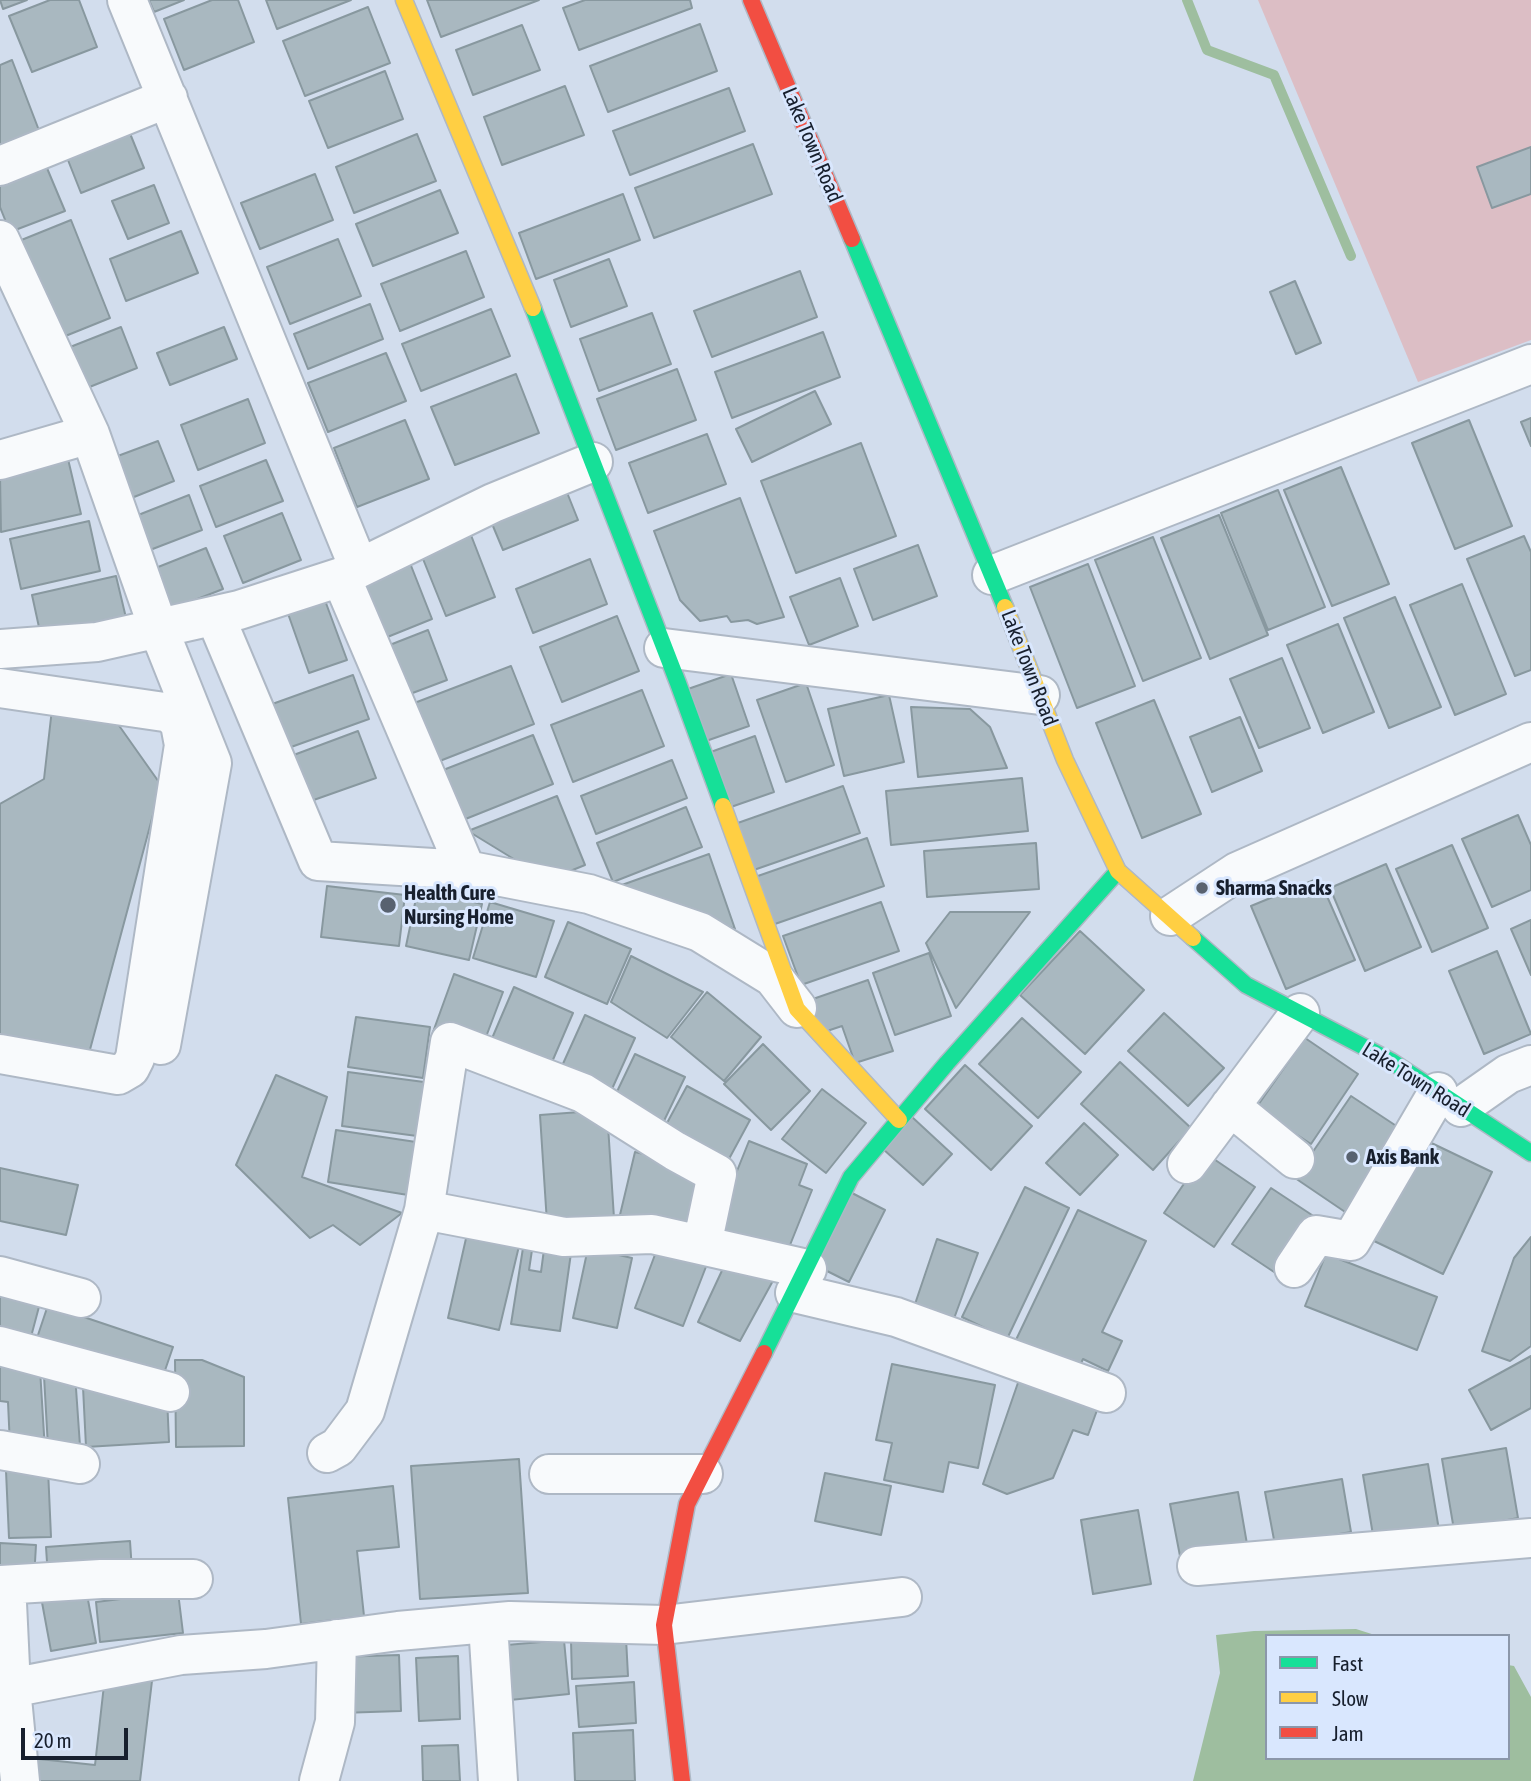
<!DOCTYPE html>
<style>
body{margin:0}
#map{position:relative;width:1531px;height:1781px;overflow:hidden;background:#d2dded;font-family:"Asap Condensed",sans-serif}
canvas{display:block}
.legend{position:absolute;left:1265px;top:1634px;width:245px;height:126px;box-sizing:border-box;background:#d9e7fe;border:2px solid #8b97aa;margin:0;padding:9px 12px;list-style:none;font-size:21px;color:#171f2d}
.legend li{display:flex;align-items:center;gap:14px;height:35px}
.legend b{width:35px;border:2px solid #8b97aa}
.scale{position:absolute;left:21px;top:1728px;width:107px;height:32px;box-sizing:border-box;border:4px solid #171f2d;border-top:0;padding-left:9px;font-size:21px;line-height:24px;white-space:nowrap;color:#171f2d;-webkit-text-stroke:5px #d9e7fe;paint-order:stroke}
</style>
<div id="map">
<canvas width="1531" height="1781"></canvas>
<ul class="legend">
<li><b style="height:9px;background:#16e098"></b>Fast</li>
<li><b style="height:9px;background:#ffcf43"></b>Slow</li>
<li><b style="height:9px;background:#f24e42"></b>Jam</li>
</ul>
<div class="scale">20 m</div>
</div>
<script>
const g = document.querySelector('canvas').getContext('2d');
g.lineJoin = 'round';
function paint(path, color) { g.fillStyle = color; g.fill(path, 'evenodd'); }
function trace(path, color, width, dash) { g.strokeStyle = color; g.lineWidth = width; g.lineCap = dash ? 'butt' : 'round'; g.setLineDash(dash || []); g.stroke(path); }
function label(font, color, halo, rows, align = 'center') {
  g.font = font + ' "Asap Condensed",sans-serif'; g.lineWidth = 6; g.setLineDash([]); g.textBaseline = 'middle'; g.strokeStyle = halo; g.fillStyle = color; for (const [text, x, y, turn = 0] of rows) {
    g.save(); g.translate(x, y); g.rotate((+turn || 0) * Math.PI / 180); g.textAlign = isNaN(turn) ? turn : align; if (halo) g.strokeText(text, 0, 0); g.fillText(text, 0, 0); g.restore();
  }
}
const green = new Path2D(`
 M1258,0H1531V340L1418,382Z`);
const water = new Path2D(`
 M1356,1629L1378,1636H1267V1758H1508V1665L1514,1666L1531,1697V1781H1193L1220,1673L1216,1635L1254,1631Z`);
const stream = new Path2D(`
 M1187,0L1207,50L1274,75L1351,256`);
const building = new Path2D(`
 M0,0H27L3,9Z
 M50,0H79L97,47L32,72L9,16Z
 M149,0H184L154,12Z
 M212,0H238L254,42L184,70L164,19Z
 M266,0H351L277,29Z
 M427,0H539L441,37Z
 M585,0H690L692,8L579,50L563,8Z
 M368,7L390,63L305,96L283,41Z
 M700,24L717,71L608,112L590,66Z
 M522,25L540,70L473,95L456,50Z
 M12,60L40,133L0,149V65Z
 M385,71L403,119L328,148L309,101Z
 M565,86L584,135L502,165L484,117Z
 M729,88L745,131L630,175L613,131Z
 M127,126L144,168L81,193L64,150Z
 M417,134L436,181L354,213L336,167Z
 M753,144L772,194L654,238L635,188Z
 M1531,147V194L1492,208L1477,167Z
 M44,161L65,211L10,232L0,207V178Z
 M315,174L333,220L260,249L241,203Z
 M154,185L169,223L128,239L112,201Z
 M440,190L458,233L373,266L356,224Z
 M623,194L640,240L536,279L519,233Z
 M71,220L110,318L53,341L14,243Z
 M181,231L198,273L126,301L110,259Z
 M338,239L361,296L290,324L267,267Z
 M466,251L484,297L400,331L381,284Z
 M609,259L627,306L571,327L554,280Z
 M800,271L817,317L712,357L694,311Z
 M1295,281L1321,343L1296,354L1270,292Z
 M370,304L383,339L308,369L294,334Z
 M491,309L510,356L421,391L402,344Z
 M652,313L671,364L599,391L580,339Z
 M121,327L137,368L77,392L60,351Z
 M224,327L237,359L170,385L157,353Z
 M823,332L840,377L732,418L715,372Z
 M386,353L406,401L328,432L308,383Z
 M677,369L696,420L616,450L597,399Z
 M516,374L539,433L455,465L431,407Z
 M815,391L831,424L752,462L736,429Z
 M248,399L265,443L198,470L181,425Z
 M1531,418V446L1521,422Z
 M405,420L429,479L357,507L334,448Z
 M1469,420L1512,526L1455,549L1412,443Z
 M707,434L726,484L648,513L629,463Z
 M158,441L174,481L124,501L107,460Z
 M861,443L896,536L796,573L761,481Z
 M68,459L81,514L1,532L0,475Z
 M266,460L283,501L216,527L200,486Z
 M1341,467L1389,584L1332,606L1284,490Z
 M566,490L578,520L503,550L490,519Z
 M1278,490L1325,607L1268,630L1221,513Z
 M189,495L202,530L137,555L123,521Z
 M740,498L784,617L757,624L748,620L731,622L727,616L700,621L680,600L654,531Z
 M282,513L301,560L243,583L224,536Z
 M1219,515L1268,635L1210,659L1161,538Z
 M89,521L100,571L21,589L10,539Z
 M469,530L495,597L446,616L419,549Z
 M1524,536L1531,552V670L1515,676L1467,559Z
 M1153,537L1201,658L1143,681L1095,560Z
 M918,545L937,596L873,620L854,569Z
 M206,548L223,589L159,614L143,573Z
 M408,558L432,619L380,640L356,579Z
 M590,559L607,604L533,633L516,589Z
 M1088,564L1135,686L1077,708L1030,587Z
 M116,576L127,622L42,641L32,595Z
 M840,578L858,626L809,645L790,597Z
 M1462,584L1506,694L1455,715L1410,605Z
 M323,595L347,660L309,673L286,608Z
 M1395,597L1441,707L1389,728L1344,618Z
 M617,616L639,671L562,702L540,647Z
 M1338,624L1374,712L1323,733L1287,645Z
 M428,630L447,680L402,697L382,648Z
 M1282,658L1310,728L1259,748L1230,679Z
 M511,666L534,724L427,766L404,707Z
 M731,674L749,726L706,741L688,689Z
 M353,675L369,719L280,751L264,707Z
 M806,683L834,765L786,782L757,700Z
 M642,690L664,746L573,782L551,725Z
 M889,695L904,762L844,776L828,709Z
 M1154,700L1201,814L1142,838L1096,723Z
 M911,707L970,709L990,727L1007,768L918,777Z
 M52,709L108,710L161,785L88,1057L0,1040V804L44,779Z
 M1240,717L1262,771L1212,792L1190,737Z
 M358,731L376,778L308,802L291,756Z
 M533,735L553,784L453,824L433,774Z
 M755,736L774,792L728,808L708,753Z
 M672,760L687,798L596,834L581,796Z
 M1022,778L1028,831L891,845L886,791Z
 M843,786L860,833L748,872L732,825Z
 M557,796L585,865L548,880L468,831Z
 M686,807L702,847L613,882L597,843Z
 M1518,815L1531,845V890L1492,907L1462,839Z
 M867,838L884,886L772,925L755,877Z
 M1036,843L1039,889L927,897L924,851Z
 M1452,845L1488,928L1432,952L1396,869Z
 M709,854L735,929L619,886Z
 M1386,864L1421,947L1365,971L1330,888Z
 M1319,878L1355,960L1286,989L1251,906Z
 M327,886L405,895L399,946L321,937Z
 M418,889L482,904L469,960L406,946Z
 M490,902L554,921L536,977L473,958Z
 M881,902L899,951L801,985L783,936Z
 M950,912H1030L956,1008L926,943Z
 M1531,920V975L1511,929Z
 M568,922L631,949L607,1004L545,977Z
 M1080,931L1144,990L1085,1054L1020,995Z
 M1497,951L1531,1034L1484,1054L1449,971Z
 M929,953L951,1016L895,1035L873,973Z
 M631,956L703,992L667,1038L611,1002Z
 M454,974L503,992L481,1050L433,1032Z
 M868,980L893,1051L855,1063L842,1026L821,1033L810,1000Z
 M514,987L573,1013L546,1076L487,1050Z
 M707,992L761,1037L724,1081L671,1037Z
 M1164,1013L1224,1068L1188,1106L1128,1051Z
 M585,1015L635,1038L607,1100L557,1077Z
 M356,1017L430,1027L423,1078L348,1067Z
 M1022,1018L1081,1072L1038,1118L979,1064Z
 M1305,1038L1358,1074L1311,1144L1256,1108Z
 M763,1044L810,1091L771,1130L724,1084Z
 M635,1054L685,1077L662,1125L612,1102Z
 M1120,1062L1191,1128L1153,1170L1081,1104Z
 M965,1065L1032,1126L991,1170L925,1109Z
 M348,1072L424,1082L417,1136L342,1126Z
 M276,1075L327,1097L302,1177L402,1213L360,1245L333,1225L310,1238L236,1165Z
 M687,1086L750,1120L723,1170L660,1136Z
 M822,1089L866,1123L826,1173L782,1139Z
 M1351,1096L1410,1135L1354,1218L1295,1178Z
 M607,1110L614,1218L547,1223L540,1115Z
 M912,1117L952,1154L923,1185L883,1149Z
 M1084,1123L1118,1155L1080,1195L1046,1163Z
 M336,1130L416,1142L408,1195L328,1182Z
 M1421,1138L1492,1172L1443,1274L1372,1240Z
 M749,1141L807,1164L799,1185L812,1190L786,1255L715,1226Z
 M635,1152L707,1169L690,1236L619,1219Z
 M1205,1153L1255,1187L1214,1247L1164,1213Z
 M0,1168L78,1185L66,1235L0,1221Z
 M1025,1187L1069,1208L1007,1339L962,1317Z
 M1271,1188L1318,1219L1280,1276L1232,1244Z
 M852,1193L885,1210L849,1282L815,1265Z
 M1078,1210L1146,1241L1102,1332L1122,1341L1108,1371L1083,1359L1076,1374L1014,1344Z
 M467,1234L519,1246L499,1330L448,1318Z
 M1531,1237V1346L1510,1361L1482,1351L1514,1258Z
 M937,1239L978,1253L952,1324L913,1310Z
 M545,1242L572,1246L560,1331L511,1324L523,1248L532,1250L529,1270L541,1272Z
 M588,1248L632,1258L617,1328L573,1318Z
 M656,1252L709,1259L683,1326L635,1308Z
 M1326,1254L1437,1297L1417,1350L1305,1306Z
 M726,1262L775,1277L740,1341L698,1322Z
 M0,1292L40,1303L28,1348L0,1341Z
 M48,1305L173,1347L161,1382L36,1341Z
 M1531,1356V1408L1491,1430L1469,1390Z
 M175,1360H202L244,1377V1446L176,1447Z
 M0,1362L40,1369L45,1451L10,1446L8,1402L0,1401Z
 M892,1364L995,1385L978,1468L949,1462L943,1492L884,1480L892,1443L876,1440Z
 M75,1374L80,1446L48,1447L44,1376Z
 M1021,1374L1100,1402L1088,1435L1073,1430L1053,1478L1007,1494L983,1484Z
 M83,1387L167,1397L169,1442L86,1447Z
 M1506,1448L1518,1518L1454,1530L1442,1459Z
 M519,1459L528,1593L420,1599L411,1466Z
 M1428,1464L1440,1536L1375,1547L1363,1475Z
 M48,1469L51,1537L9,1538L6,1471Z
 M825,1473L891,1486L881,1535L815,1521Z
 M1342,1479L1351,1532L1275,1545L1265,1492Z
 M393,1486L399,1547L357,1551L364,1616L301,1624L288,1498Z
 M1238,1492L1247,1544L1180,1556L1170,1504Z
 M1138,1510L1151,1584L1093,1594L1081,1520Z
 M130,1541L132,1571L48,1577L46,1547Z
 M0,1543L36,1545L34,1579L0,1578Z
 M86,1589L96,1643L51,1651L41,1597Z
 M178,1592L183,1633L100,1642L96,1602Z
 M626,1638L628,1676L572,1679L571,1641Z
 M564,1640L569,1694L500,1701L495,1646Z
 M399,1655L401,1711L340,1713L338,1657Z
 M458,1656L460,1719L419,1721L416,1658Z
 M105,1676L152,1681L140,1781H27L30,1758L95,1765Z
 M634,1682L636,1723L579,1727L576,1686Z
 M633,1730L635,1781H575L573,1733Z
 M458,1745L460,1781H423L422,1746Z`);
const street = new Path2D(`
 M127,0L359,568
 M0,166L168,98
 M0,240L90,434L159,630L212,763L161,1045
 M0,460L90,434
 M992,575L1531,364
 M341,577L466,870
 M215,616L318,861L466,870L589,894L700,932L773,977L797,1008
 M664,648L1040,695
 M0,649L97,642L239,610L341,577L493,503L593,462
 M0,688L171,713L180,724L184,745L135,1058L130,1068L118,1075L0,1054
 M1170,916L1237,872L1531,742
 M1230,1106L1295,1159
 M1461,1107L1508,1074L1531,1065
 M1187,1164L1300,1013
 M702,1245L717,1174L675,1151L583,1093L450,1042L424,1210L564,1237L652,1234L807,1269
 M1294,1268L1316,1235L1351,1241L1438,1092
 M0,1276L81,1298
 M795,1293L896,1317L1106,1393
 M0,1346L170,1392
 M0,1450L80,1464
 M327,1453L338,1447L365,1411L424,1210
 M549,1474H703
 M1197,1566L1531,1538
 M0,1585L101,1579H193
 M7,1603L11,1688L20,1781
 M488,1624L498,1781
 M0,1690L181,1655L266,1649L398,1631L510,1621L664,1625L902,1597
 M319,1781L335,1722L337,1639`);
const fast = new Path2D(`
 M852,239L1005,607
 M533,308L678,683L723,806
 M1193,938L1246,985L1391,1061L1531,1153
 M764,1353L851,1177L947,1063L1118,871`);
const slow = new Path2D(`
 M404,0L533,308
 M1005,607L1065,760L1118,871L1193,938
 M723,806L797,1009L899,1120`);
const jam = new Path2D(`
 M751,0L852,239
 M682,1781L664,1625L687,1504L764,1353`);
const markers = [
 [1202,888,7,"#586270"],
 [388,905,9,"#586270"],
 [1352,1157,7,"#586270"]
];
const streetNames = [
 ["Lake Town Road",812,145,67],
 ["Lake Town Road",1029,668,69],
 ["Lake Town Road",1416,1080,32]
];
const poiNames = [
 ["Sharma Snacks",1216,888],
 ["Health Cure",404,893],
 ["Nursing Home",404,917],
 ["Axis Bank",1366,1157]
];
paint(green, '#dcbec5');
paint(water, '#9ebe9f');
trace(stream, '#9ebe9f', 10);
paint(building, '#a9b8c0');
trace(building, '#88989f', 2);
trace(street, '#aeb8c5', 42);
trace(fast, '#aeb8c5', 19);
trace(slow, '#aeb8c5', 19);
trace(jam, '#aeb8c5', 19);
trace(street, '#f8fafc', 38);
trace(fast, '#16e098', 16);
trace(slow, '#ffcf43', 16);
trace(jam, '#f24e42', 16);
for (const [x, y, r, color] of markers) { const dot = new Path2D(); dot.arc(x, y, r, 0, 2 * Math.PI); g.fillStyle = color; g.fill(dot); trace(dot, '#d9e7fe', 2.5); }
label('21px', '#171f2d', '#d9e7fe', streetNames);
label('bold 21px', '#171f2d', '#d9e7fe', poiNames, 'left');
</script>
